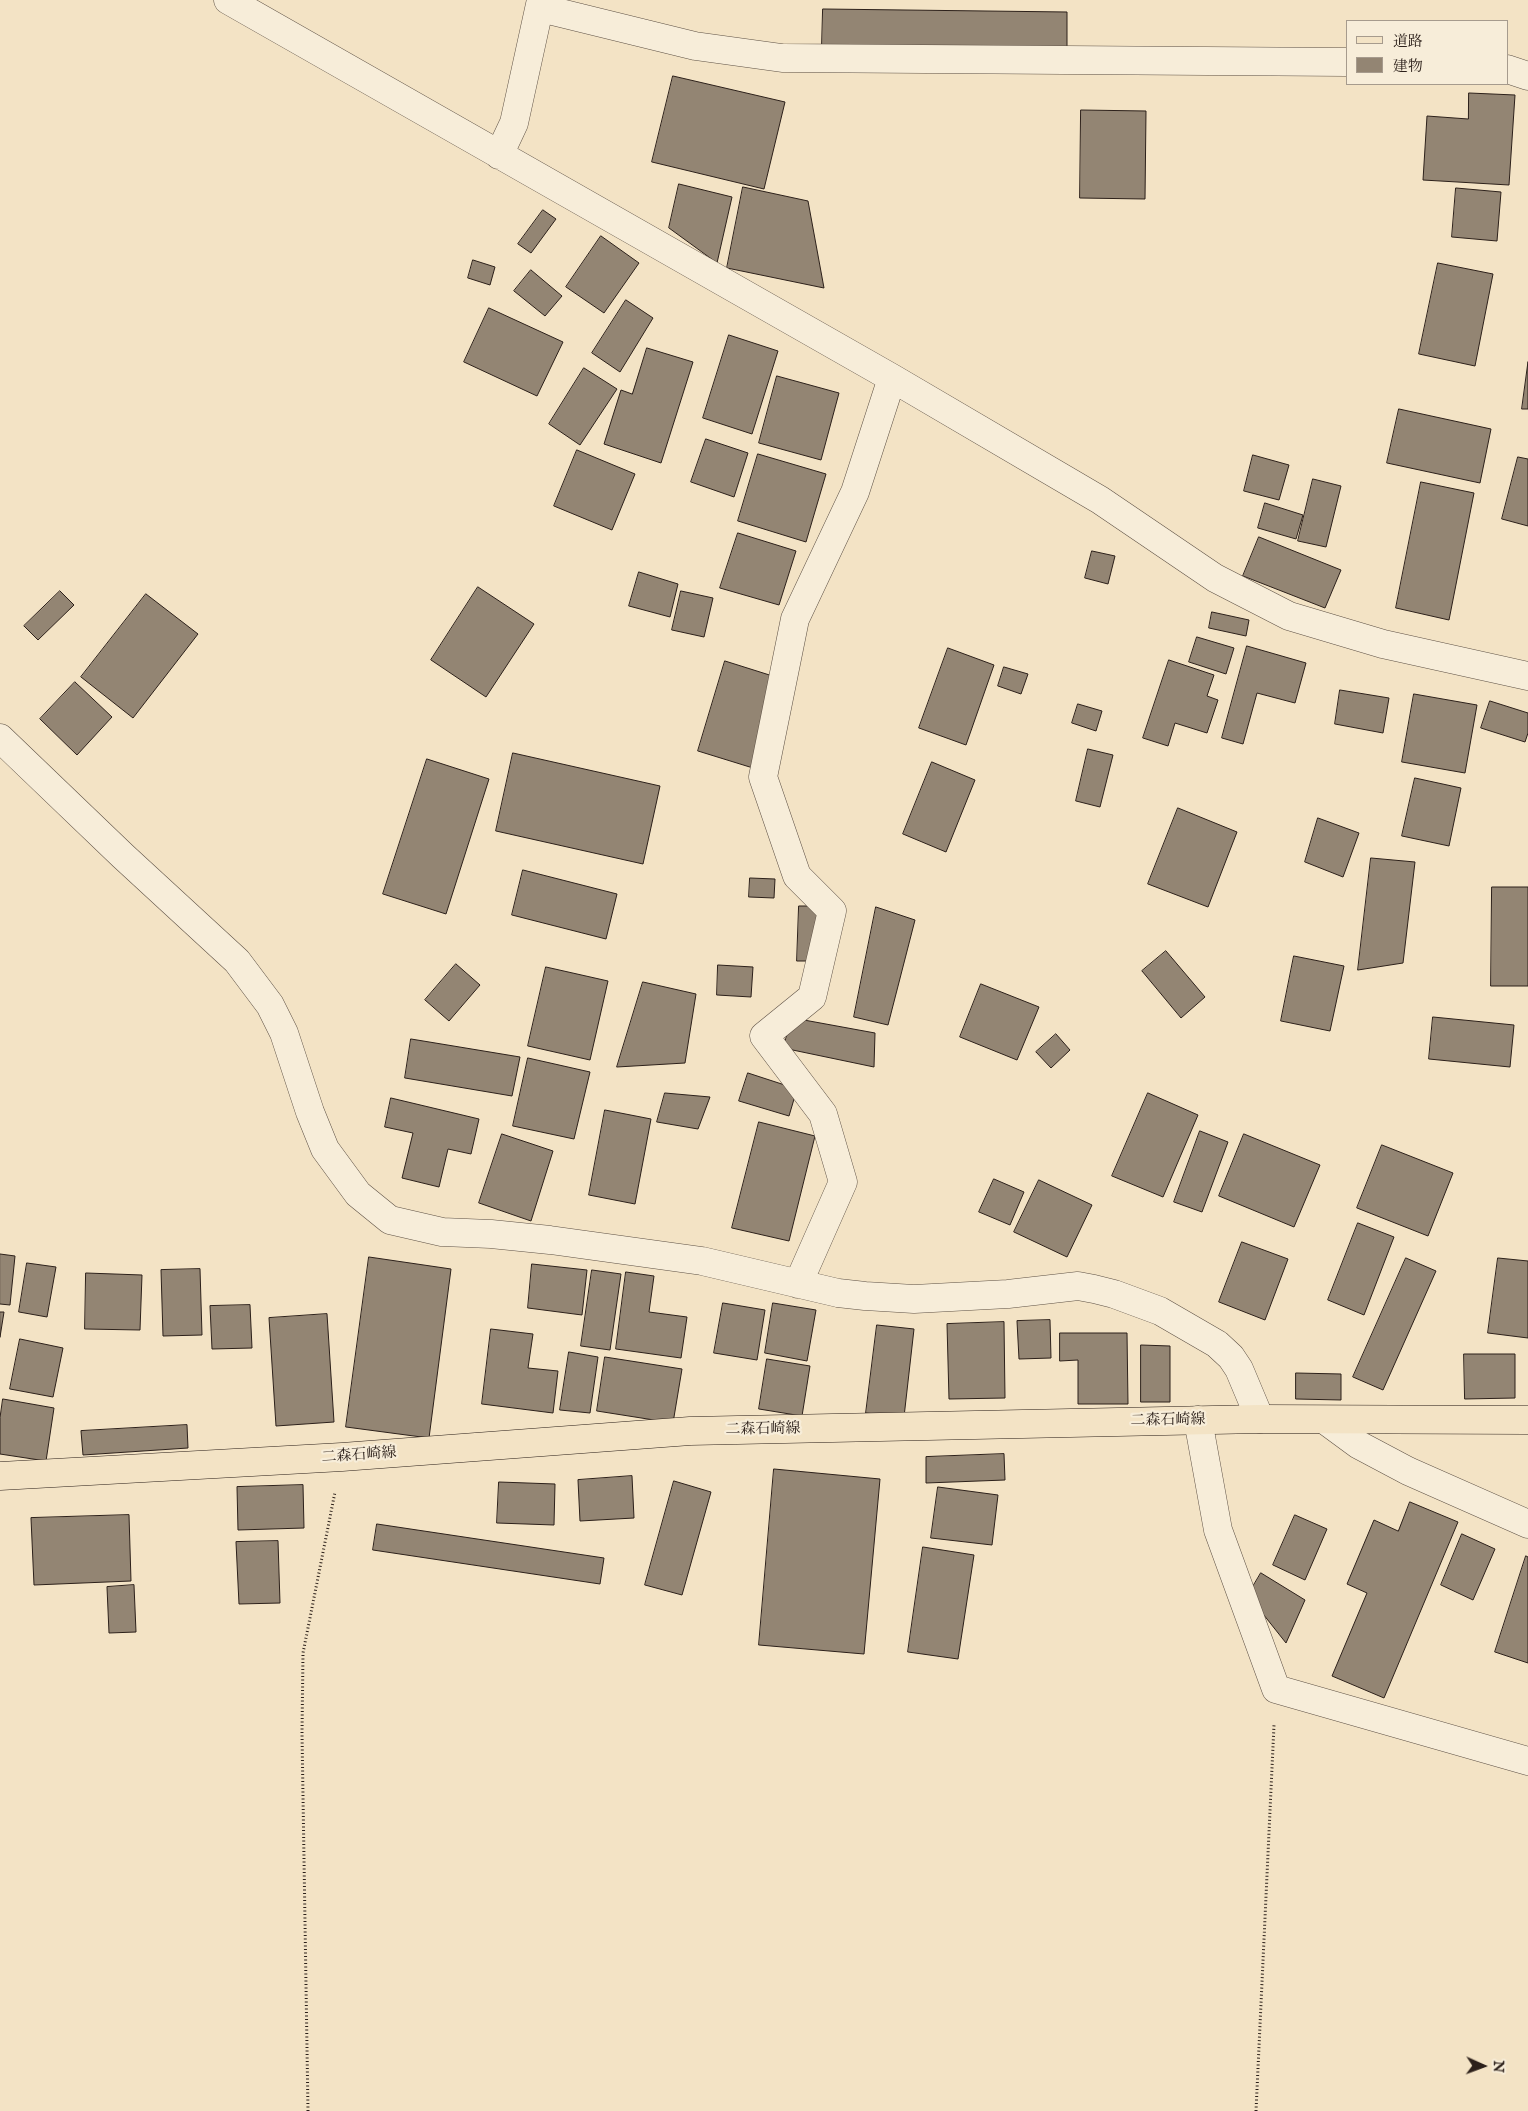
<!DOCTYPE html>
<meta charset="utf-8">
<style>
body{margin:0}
#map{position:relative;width:1528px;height:2111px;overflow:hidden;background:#f3e3c5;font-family:"IM FELL English","Noto Serif JP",serif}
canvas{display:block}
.legend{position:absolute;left:1346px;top:20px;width:162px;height:65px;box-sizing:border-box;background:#f7edd9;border:1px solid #a69b8d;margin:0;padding:6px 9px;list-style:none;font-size:15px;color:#2c201a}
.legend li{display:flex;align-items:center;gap:10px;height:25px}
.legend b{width:25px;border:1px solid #a69b8d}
.north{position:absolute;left:1458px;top:2041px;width:50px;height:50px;-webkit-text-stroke:4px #f7edd9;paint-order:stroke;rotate:92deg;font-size:14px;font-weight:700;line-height:20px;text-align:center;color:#2c201a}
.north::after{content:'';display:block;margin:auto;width:18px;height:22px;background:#2c201a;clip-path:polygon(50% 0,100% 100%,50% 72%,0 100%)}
</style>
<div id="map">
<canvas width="1528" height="2111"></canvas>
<ul class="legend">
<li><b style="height:6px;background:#f3e3c5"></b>道路</li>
<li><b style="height:14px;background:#938573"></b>建物</li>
</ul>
<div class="north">N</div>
</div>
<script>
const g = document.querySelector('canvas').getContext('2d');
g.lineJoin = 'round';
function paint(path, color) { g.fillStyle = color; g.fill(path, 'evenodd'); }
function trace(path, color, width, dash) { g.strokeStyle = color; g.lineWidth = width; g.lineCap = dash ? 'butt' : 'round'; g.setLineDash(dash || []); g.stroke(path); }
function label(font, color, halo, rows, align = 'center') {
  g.font = font + ' "IM FELL English","Noto Serif JP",serif'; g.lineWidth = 4.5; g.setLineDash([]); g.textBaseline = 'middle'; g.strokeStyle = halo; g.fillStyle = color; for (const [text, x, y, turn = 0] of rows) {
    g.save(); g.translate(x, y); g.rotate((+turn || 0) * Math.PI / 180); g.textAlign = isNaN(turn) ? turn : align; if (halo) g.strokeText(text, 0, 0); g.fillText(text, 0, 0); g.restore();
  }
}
const building = new Path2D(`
 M823,9L1067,12V48L822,45Z
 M673,76L785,102L764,189L652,162Z
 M1469,93L1515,95L1509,185L1423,180L1427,116L1468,119Z
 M1081,110L1146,111L1145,199L1080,198Z
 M679,184L732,197L717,263L669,228Z
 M743,187L808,201L824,288L727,268Z
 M1456,188L1501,192L1497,241L1452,237Z
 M543,210L556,219L531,253L518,244Z
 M601,236L639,263L604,313L566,287Z
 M473,260L495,267L490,285L468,278Z
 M1438,263L1493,274L1475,366L1419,354Z
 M531,270L562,296L545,316L514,291Z
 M626,300L653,318L620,372L592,353Z
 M489,308L563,342L537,396L464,362Z
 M729,335L778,351L752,434L703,418Z
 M647,348L693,362L661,463L604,444L621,390L632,394Z
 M1528,362V409H1522Z
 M584,368L617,389L580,445L549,424Z
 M777,376L839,393L821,460L759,443Z
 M1399,409L1491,429L1480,483L1387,463Z
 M706,439L748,453L734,497L691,482Z
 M577,450L635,474L612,530L554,506Z
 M758,454L826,474L806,542L738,521Z
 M1253,455L1289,465L1279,500L1244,491Z
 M1518,457L1528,459V526L1502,519Z
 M1313,479L1341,486L1326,547L1298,541Z
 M1421,482L1474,493L1449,620L1396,608Z
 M1265,503L1303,515L1296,539L1258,528Z
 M738,533L796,551L779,605L720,588Z
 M1259,537L1341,570L1325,608L1243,576Z
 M1092,551L1115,556L1108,584L1085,578Z
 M639,572L678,584L670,617L629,606Z
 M478,587L534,624L486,697L431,660Z
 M60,591L74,605L38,640L24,626Z
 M681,591L713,598L704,637L672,630Z
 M146,594L198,634L133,718L81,677Z
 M1212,612L1249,620L1246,636L1209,628Z
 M1197,637L1234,648L1226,674L1189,662Z
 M1247,646L1306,663L1295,703L1257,693L1243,744L1222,738Z
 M948,648L994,665L966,745L919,728Z
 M1169,660L1214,675L1207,696L1218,700L1207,733L1175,723L1168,746L1143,738Z
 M725,661L779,678L753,768L698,751Z
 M1004,667L1028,674L1021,694L998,686Z
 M75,682L112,717L77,755L40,719Z
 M1340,690L1389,698L1383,733L1335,724Z
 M1414,694L1477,705L1465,773L1402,762Z
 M1490,701L1528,713V733L1525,742L1481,728Z
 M1078,704L1102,711L1096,731L1072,723Z
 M1088,749L1113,755L1100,807L1076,801Z
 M513,753L660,786L643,864L496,831Z
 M427,759L489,779L446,914L383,894Z
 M932,762L975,780L946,852L903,834Z
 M1415,778L1461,788L1449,846L1402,836Z
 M1178,808L1237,832L1208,907L1148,884Z
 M1318,818L1359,833L1343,877L1305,862Z
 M1371,858L1415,862L1403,963L1358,970Z
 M523,870L617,894L606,939L512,915Z
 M750,878L775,879L774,898L749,897Z
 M1492,887H1528V986H1491Z
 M799,906H817L816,961H797Z
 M876,907L915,920L888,1025L854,1017Z
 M1166,951L1205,997L1181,1018L1142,971Z
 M1294,956L1344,966L1330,1031L1281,1021Z
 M456,964L480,985L449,1021L425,1000Z
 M718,965L753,967L751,997L717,995Z
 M546,967L608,981L590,1060L528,1046Z
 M643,982L696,994L685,1063L617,1067Z
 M981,984L1039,1007L1017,1060L960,1037Z
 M1433,1017L1514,1025L1510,1067L1429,1059Z
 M793,1018L875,1033L874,1067L783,1048Z
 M1056,1034L1070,1050L1051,1068L1036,1052Z
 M411,1039L520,1057L512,1096L405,1078Z
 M528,1058L590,1072L574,1139L513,1126Z
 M748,1073L797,1089L789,1116L739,1101Z
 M665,1093L710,1097L698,1129L657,1122Z
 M1148,1093L1198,1115L1163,1197L1112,1176Z
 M391,1098L479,1119L471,1154L448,1149L439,1187L402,1178L413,1133L385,1127Z
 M605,1110L651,1119L635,1204L589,1195Z
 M759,1122L815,1136L789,1241L732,1228Z
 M1200,1131L1228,1142L1202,1212L1174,1202Z
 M502,1134L553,1151L531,1221L479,1203Z
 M1244,1134L1320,1165L1294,1227L1219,1196Z
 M1382,1145L1453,1173L1428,1236L1357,1208Z
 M994,1179L1024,1192L1010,1225L979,1212Z
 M1039,1180L1092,1205L1067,1257L1014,1232Z
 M1358,1223L1394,1237L1364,1315L1328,1300Z
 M1242,1242L1288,1259L1265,1320L1219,1302Z
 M0,1254L15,1256L10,1305L0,1304Z
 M369,1257L451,1269L429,1438L346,1427Z
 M1406,1258L1436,1271L1383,1390L1353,1377Z
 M1498,1258L1528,1261V1338L1488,1333Z
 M27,1263L56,1267L47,1317L19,1312Z
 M532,1264L587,1270L582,1315L528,1308Z
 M200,1269L202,1335L163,1336L161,1270Z
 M592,1270L621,1274L610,1350L581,1346Z
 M626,1272L654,1276L649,1312L687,1317L681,1358L616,1349Z
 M86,1273L142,1275L140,1330L85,1329Z
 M723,1303L765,1310L757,1360L714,1353Z
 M773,1303L816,1310L807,1361L765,1353Z
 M250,1305L252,1348L212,1349L210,1306Z
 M0,1312H4L0,1337Z
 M327,1314L334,1422L276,1426L269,1318Z
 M1050,1320L1051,1358L1019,1359L1017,1321Z
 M1004,1322L1005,1398L949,1399L947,1324Z
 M877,1325L914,1329L904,1417L866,1413Z
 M491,1329L533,1334L528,1368L558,1371L553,1413L482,1404Z
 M1060,1333H1127L1128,1404H1078V1360L1060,1361Z
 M20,1339L63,1348L53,1397L10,1389Z
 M1141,1345L1170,1346V1402H1141Z
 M569,1352L598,1357L590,1413L560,1410Z
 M1464,1354H1515V1398L1465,1399Z
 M605,1357L682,1369L673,1423L597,1411Z
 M767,1359L810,1366L802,1416L759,1409Z
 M1296,1373L1341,1374V1400L1296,1399Z
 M3,1399L54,1408L46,1461L0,1454V1418Z
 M187,1425L188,1448L83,1455L81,1431Z
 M1004,1454L1005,1480L926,1483V1457Z
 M774,1469L880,1479L864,1654L759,1645Z
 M632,1476L634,1518L580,1521L578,1480Z
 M674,1481L711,1492L682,1595L645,1585Z
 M499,1482L555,1484L554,1525L497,1523Z
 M303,1485L304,1528L238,1530L237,1487Z
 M938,1487L998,1495L992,1545L931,1538Z
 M1410,1502L1458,1522L1384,1698L1332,1676L1367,1593L1347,1584L1374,1520L1398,1531Z
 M129,1515L131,1581L34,1585L31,1518Z
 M1295,1515L1327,1529L1305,1580L1273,1565Z
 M377,1524L604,1558L600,1584L373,1550Z
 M1462,1534L1495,1549L1473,1600L1441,1585Z
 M278,1541L280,1603L239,1604L236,1542Z
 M923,1547L974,1555L958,1659L908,1652Z
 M1526,1556L1528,1557V1663L1495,1652Z
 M1261,1573L1305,1600L1286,1643L1248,1595Z
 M134,1585L136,1632L109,1633L107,1587Z`);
const path = new Path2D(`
 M308,2111L302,1733L303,1653L335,1492
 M1256,2111L1274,1725`);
const minor = new Path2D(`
 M228,0L892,378L1100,500L1215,578L1289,616L1383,644L1528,676
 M540,8L695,46L782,58L1347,62
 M1507,69L1528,76
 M499,155L514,123L541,0
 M0,738L123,856L237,961L270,1005L284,1033L310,1112L325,1149L358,1194L390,1220L442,1232L491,1234L550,1240L702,1261L838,1293L865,1296L914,1299L1008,1294L1078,1286L1094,1289L1114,1294L1160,1311L1217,1344L1231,1357L1239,1369L1260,1419
 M798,1284L843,1182L823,1114L764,1036L812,997L832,911L797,876L763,777L795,619L855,492L892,378
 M1198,1420L1218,1530L1276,1689L1528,1761
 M1325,1420L1359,1445L1408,1471L1528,1524`);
const major = new Path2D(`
 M0,1476L342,1457L690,1431L1260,1419L1528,1420`);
const streetNames = [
 ["二森石崎線",1168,1421,-1],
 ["二森石崎線",763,1430,-1],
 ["二森石崎線",359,1456,-4]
];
paint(building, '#938573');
trace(building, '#2c201a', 1);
trace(minor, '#5e5145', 29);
trace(major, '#2c201a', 29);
trace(path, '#2c201a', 3, [1, 2.5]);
trace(minor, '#f7edd9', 28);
trace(major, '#f3e3c5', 28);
label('15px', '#2c201a', '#f7edd9', streetNames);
</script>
